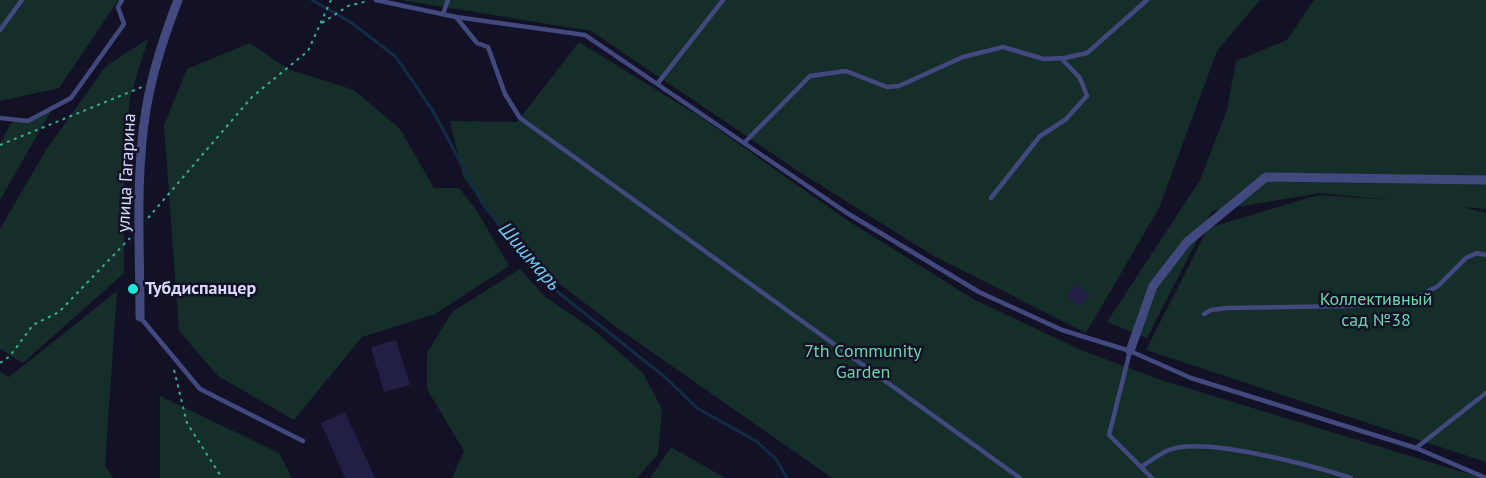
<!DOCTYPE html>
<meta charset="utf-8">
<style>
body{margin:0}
canvas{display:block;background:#121125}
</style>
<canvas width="1486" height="478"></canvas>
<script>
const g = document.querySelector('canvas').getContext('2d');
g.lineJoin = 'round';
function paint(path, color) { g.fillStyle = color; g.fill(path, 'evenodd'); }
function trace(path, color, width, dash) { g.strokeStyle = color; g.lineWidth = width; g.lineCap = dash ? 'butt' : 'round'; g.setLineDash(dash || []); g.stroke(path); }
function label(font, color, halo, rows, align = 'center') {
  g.font = font + ' "PT Sans",sans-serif'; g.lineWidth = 5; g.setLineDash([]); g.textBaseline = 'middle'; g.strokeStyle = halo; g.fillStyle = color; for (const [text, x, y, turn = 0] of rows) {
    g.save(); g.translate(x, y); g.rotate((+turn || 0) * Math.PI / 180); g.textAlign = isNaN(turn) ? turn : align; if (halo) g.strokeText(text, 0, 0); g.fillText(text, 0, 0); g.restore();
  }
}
const green = new Path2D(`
 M0,0H122L117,2L59,88L0,101Z
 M401,0H1260L1217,51L1159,208L1086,333L934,256L801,173L591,31Z
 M1314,0H1486V209L1463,207L1486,213V462L1146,350L1208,228L1318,195L1393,200L1321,193L1212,211L1147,338L1107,322L1200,180L1227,110L1236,61L1287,40Z
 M148,39L130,98L124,153V273L23,363L0,349V229L46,150L106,66Z
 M579,42L702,118L844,218L973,299L1081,350L1161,380L1482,478H832L619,329L549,276L489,213L463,176L450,121L517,122Z
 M250,43L288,69L354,90L400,129L434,188H459L477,211L509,266L435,314L362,337L294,420L218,376L179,331L164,125L187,69Z
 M51,111L0,200V144L11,123Z
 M520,269L544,296L594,330L643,373L662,409L658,454L637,478H452L464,451L427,389V353L452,312Z
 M117,291L105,465L113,478H0V372L9,377Z
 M160,396L279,453L292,478H160Z
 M671,447L725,478H650Z`);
const stream = new Path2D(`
 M312,0L352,23L396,57L433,111L484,206L549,285L665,377L697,408L756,441L776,459L787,478`);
const building = new Path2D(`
 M1076,284L1090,294L1081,307L1067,297Z
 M396,340L410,385L384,392L371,347Z
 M345,412L375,478H345L321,423Z`);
const path = new Path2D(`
 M322,23L348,6L368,1
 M0,145L142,87
 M148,218L252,97L308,51L331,0
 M0,363L10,356L33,325L59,312L130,238
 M174,370L187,423L222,478`);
const service = new Path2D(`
 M376,0L456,17L585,35L847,213L979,292L1062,330L1130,351L1191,378L1416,448L1486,478
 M443,14L448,0
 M456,17L477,43L488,47L505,94L520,118L1020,478
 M0,30L22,0
 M658,83L723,0
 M0,118L28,121L71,98L124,24L118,7L122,0
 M745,142L810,76L846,71L887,87L899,86L963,57L1003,47L1044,59L1064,58L1087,53L1147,0
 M991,198L1040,136L1065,120L1087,96L1080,78L1061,58
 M1204,314L1211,310L1227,308L1350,306L1414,299L1438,286L1466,258L1477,253L1486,255
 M140,317L200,389L303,441
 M1130,351L1109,435L1141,467C1150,461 1159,454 1169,450C1203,436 1314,466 1351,478
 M1416,448L1486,393
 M1141,467L1152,478`);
const minor = new Path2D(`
 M140,317C140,249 135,177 146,110C152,72 164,36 178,0
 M1130,351L1153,286L1187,242L1266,177L1486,180`);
const markers = [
 [133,289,6,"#18e9dc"]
];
const streetNames = [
 ["улица Гагарина",127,173,-87]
];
const poiNames = [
 ["Тубдиспанцер",145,289]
];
const parkNames = [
 ["Коллективный",1376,300],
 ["сад №38",1376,321],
 ["7th Community",863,352],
 ["Garden",863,373]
];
const waterNames = [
 ["Шишмарь",529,257,49]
];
paint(green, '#152e29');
trace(stream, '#112c44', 3);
paint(building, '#211f44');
trace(path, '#3bad94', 2, [3, 4.5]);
trace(service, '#41497f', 4.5);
trace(minor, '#41497f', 9);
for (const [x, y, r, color] of markers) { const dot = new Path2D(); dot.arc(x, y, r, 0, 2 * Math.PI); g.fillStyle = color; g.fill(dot); trace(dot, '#121125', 2); }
label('18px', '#d9dafb', '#121125', streetNames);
label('bold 18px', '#d9dafb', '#121125', poiNames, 'left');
label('18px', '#6bd5a9', '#121125', parkNames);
label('italic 20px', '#71cbf1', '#121125', waterNames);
</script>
